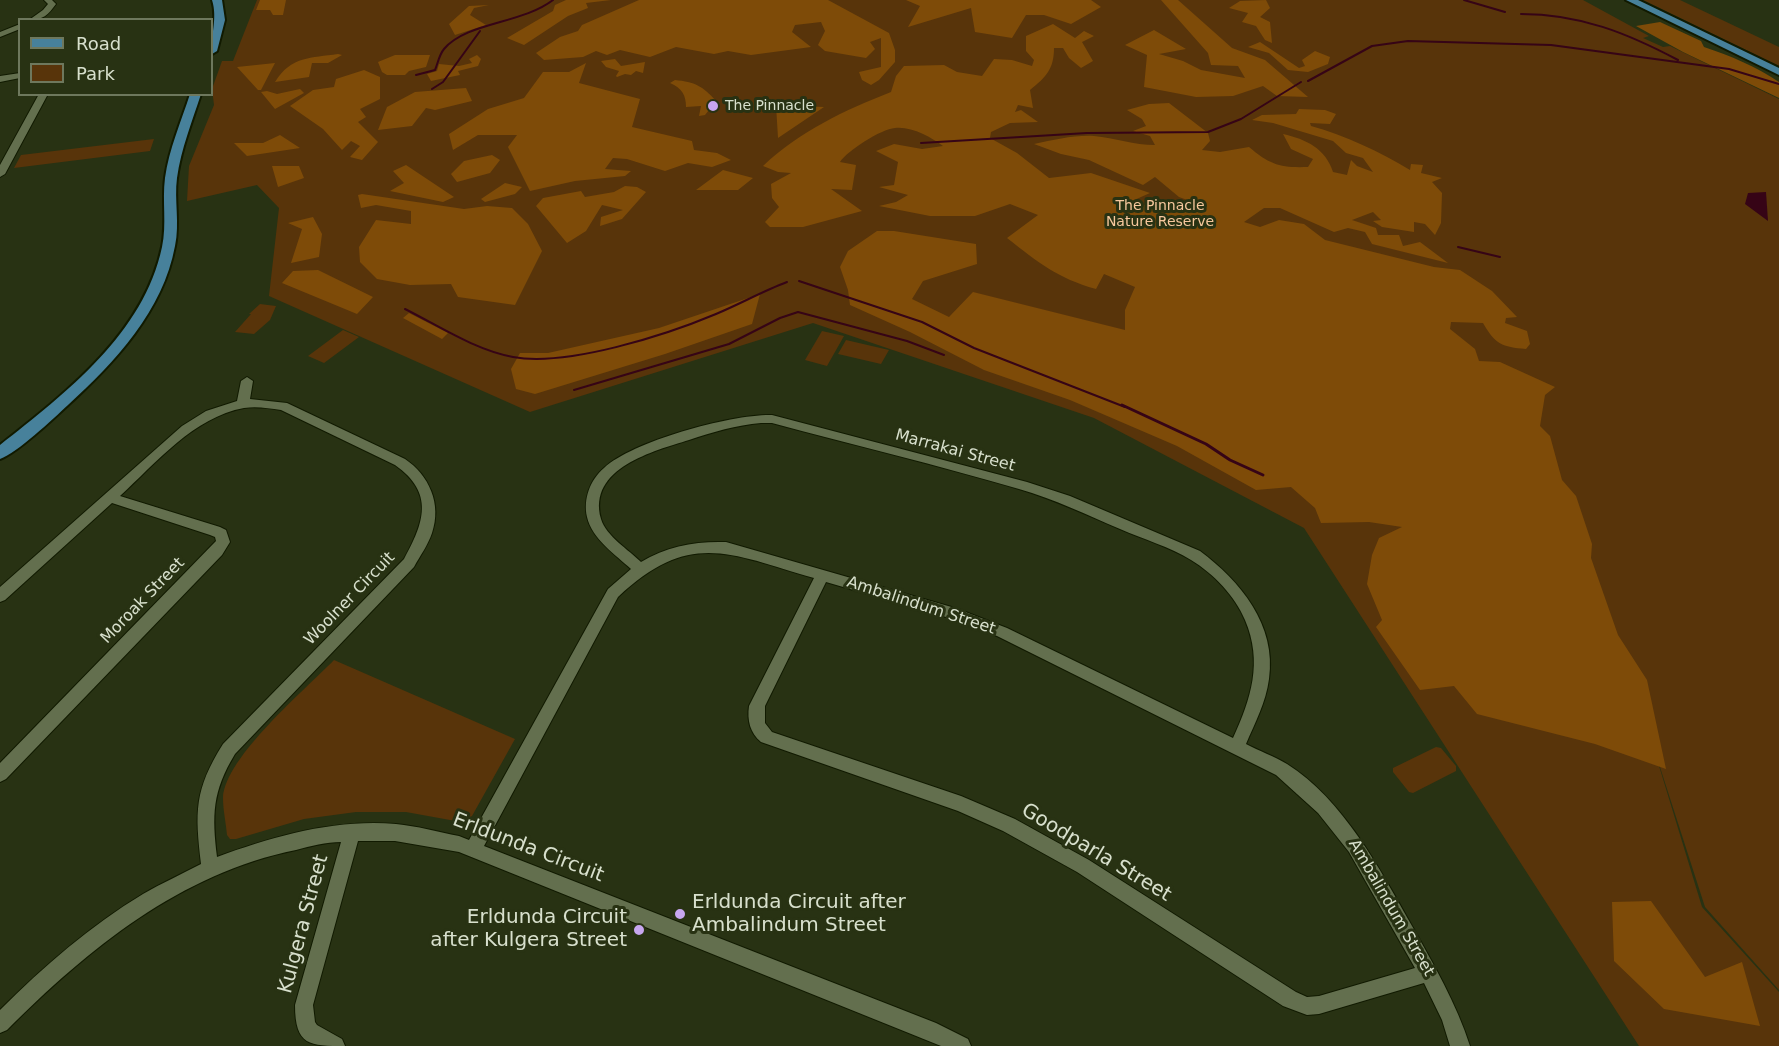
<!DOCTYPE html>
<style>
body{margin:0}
#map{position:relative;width:1779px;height:1046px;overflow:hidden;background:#283213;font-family:"DejaVu Sans",sans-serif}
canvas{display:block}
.legend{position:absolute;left:18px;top:18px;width:195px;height:78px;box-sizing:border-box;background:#283213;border:2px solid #6e785d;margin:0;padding:8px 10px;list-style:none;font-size:18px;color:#d8e0cd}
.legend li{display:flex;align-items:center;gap:12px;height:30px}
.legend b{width:30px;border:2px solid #6e785d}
</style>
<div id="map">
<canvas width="1779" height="1046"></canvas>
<ul class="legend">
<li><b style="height:8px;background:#47819b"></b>Road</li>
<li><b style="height:16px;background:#58340a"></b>Park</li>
</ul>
</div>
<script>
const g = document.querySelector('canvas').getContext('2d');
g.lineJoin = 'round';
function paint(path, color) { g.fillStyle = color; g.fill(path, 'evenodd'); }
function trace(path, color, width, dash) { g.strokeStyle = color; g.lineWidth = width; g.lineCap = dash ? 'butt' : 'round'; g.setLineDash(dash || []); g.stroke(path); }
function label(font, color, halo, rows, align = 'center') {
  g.font = font + ' "DejaVu Sans",sans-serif'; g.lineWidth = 6; g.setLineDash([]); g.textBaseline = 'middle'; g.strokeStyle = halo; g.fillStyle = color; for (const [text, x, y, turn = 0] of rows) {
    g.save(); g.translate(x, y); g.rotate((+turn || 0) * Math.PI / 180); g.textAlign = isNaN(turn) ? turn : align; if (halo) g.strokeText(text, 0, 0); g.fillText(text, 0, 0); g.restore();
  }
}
const green = new Path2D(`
 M257,0H1583L1649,36L1643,38L1663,47L1670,46L1779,99V990L1705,907L1649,733L1702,907L1779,992V1046H1639L1304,528L1094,418L813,323L530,412L269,296L279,208L257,185L187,201L189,166L214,105L212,89L222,61H233Z
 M1643,0H1680L1779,47V66Z
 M154,139L150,151L14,168L21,155Z
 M260,304L276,306L270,320L254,334L235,332L251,314H249Z
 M343,330L359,337L324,363L308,356Z
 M822,331L844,336L827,366L805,360Z
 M846,340L889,350L881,364L838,354Z
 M334,660L515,739L472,816L461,822L406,812H356L304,819L236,839H230L227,835C226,823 223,810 223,798C225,757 305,690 334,660Z
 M1436,747L1441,748L1456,766V771L1413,793L1409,792L1393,772V768Z`);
const forest = new Path2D(`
 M260,0H286L283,15H273L270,10H256Z
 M566,0H611L586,3L588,8L568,16L524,45L507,38L553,11L555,5Z
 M639,0H828L889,33L895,50V62L879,80L871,85L862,80L859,72L881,67V38L870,42L875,49L866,58L825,51L818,45L825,31L821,22L795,25L792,32L811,47L751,55L728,51L714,54L676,47L650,57L620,50L607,55L596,51L583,57L544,60L536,53L560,37L578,31L582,25Z
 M906,0H1091L1101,7L1071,24L1044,15H1026L1012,38L975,32L971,8L908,27L920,6Z
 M1161,0H1178L1232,48L1265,60L1308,97L1277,96L1263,86L1233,96L1196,97L1144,87L1147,55L1125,45L1154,30L1186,49L1159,54L1183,61L1201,70L1245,78L1238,66L1211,65L1208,53Z
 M1266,0L1270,8L1260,17L1270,22L1272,43L1265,40L1256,26L1242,22L1248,13L1229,8L1240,1Z
 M489,5L474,8L470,15L486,25L455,35L449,24L469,6Z
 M1660,22L1701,41L1704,47C1731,56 1755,66 1779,82V98L1683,52L1636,26Z
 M1053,24L1075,38L1084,31L1094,36L1082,42L1093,61L1081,68L1069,58L1063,48H1054C1054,69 1046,77 1030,90L1033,108L1018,105L1015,112L1021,110L1038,122L1010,123L991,132L990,138L1017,153L1049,178L1091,173L1150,193L1123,205H1161L1190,201L1179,197L1155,177L1143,185L1089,160L1061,154L1034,144C1054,140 1074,135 1094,136C1115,138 1134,145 1155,145L1150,136L1133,131L1146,126L1142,119L1127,110L1149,104L1169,103L1208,133L1210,141L1202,150L1220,152L1249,147C1270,165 1281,168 1308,167L1313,159L1291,149L1283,134C1306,139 1326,149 1333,172L1347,175L1351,160L1357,166L1373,172L1363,158L1346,153L1333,141L1273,123L1252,120L1262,115L1296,114L1299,109L1325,110L1336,114L1330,124L1310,123L1311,126C1345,135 1380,152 1410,170L1411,164L1423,165L1421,173L1442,178L1432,182L1442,193L1441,223L1435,235L1425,224L1414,222V232L1382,227L1373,221L1381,220L1373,212L1352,220L1376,228L1378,235H1399L1403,246L1420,242L1448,263L1372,244L1365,232L1348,228L1334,232L1280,208H1264L1244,222L1260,227L1279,220L1304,224L1325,240L1434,267L1460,270L1492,291L1517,317L1506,318L1505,323L1527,331L1530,344L1526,349C1502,347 1495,344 1483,323L1451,322L1450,329L1475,349L1479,361L1500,362L1555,387L1545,395L1540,426L1550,436L1562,480L1576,496L1592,544L1591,558L1618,635L1647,680L1666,769L1595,744L1477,714L1454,686L1420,690L1376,627L1382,620L1367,584L1372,555L1379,538L1402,527L1369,522L1321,523L1315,508L1291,487L1256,490L1177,446L1070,400L984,370L910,332L850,305L848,290L840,267L848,251L877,231H894L976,244L977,264L923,281L912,299L949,317L973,292L1125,330V310L1135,287L1104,274L1096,289C1057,278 1039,263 1007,238L1038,215L1010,204L975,216H930L879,206L896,202L908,195L879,187L894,185L898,162L876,151L894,144L922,149L943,146C931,137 911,126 895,128C881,129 847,151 840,162L856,165L852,190L831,189L862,211L803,227H770L765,222L779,207L772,198L771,184L791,173L778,172L763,166C800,131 845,110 891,92L896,76L904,66L944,65L957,72L982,76L994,59L1012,60L1032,66L1034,60L1026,51V36Z
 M1260,42L1299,68L1305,66L1302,60L1315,51L1330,57L1328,64L1308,72L1288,70L1269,53L1248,47Z
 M338,54L342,55L328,63H312L309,77L275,82C291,56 311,58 338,54Z
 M395,55H430L426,67L409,71L405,75H387L382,72L378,62Z
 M477,55L481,59L478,66L458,71L460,75L431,81L427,74L437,71L439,64L459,66L472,63L469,59Z
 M615,59L621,66L645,62L643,73L636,71L631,75L625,74L617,77L616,76L619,71L606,67L601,61Z
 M275,63L261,90H258L237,67Z
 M586,63L579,83L640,99L632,127L692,141L694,150L717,153L731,160L712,167L688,163L665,171L627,159L613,158L605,169L631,171L625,176L575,181L530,191L508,147L517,135H478L453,150L449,134L488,109L524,98L543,72H569Z
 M364,70L380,77V99L360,109L366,117L358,122L378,142L362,160L350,157L360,146L351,141L342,150L323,129L290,106L313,90L334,87L336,79Z
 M675,80C695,82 703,86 716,101L705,115L699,116L701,106L686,107C686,95 682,88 670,83Z
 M466,88L472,101L435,110L426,108L412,126L378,130L387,107L415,92Z
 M300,89L304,93L275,109L261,92L267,91L277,94Z
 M776,105L824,107L778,138Z
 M280,135L300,148L247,156L234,143H263Z
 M492,155L500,160L490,173L457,182L451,174L464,161Z
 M406,165L454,197L443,202L390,191L404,183L393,171Z
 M272,166H299L304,178L278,187Z
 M723,170L753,178L738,190H696Z
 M505,183L522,187L515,194L485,202L481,199Z
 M625,186L637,187L646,192L622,219L600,226L601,217L623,210L602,205L586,231L567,243L536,206L543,198L581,191L585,197L614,192Z
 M362,194L464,209L487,206L512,208L528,224L542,251L515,305L458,297L451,284L410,285L377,279L360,262L359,247L376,220L411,224V211L376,205L361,208L358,195Z
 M313,217L322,234L319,257L291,263L302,229L288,223Z
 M318,270L373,297L357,314L282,283L293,271Z
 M760,294L752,324L665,354L535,394L516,389L511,369L520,353H548L659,328Z
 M409,313L448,333L442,339L403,318Z
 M1651,901L1705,977L1742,962L1760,1026L1664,1009L1614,961L1612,902Z`);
const water = new Path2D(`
 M1766,192L1768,221L1745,204L1748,193Z`);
const streamFar1 = new Path2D(`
 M1464,0L1505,12
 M1521,14C1580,14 1627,33 1678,60
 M416,75L435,70C438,63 439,55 444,49C467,22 522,24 553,0
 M1308,81L1372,46L1408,41L1551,45L1729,69L1779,84
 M432,89L443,82L480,31
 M921,143L1087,133L1208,132L1241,119L1301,82
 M1458,247L1500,257
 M799,281L922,322L974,348L1125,407
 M405,309C439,326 475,350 513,357C567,367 666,335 716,314C740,304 763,291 787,282
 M574,390L729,344L780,318L798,312L907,341L944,355`);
const stream = new Path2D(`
 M1122,405L1206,444L1230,460L1263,475`);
const minor = new Path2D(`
 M44,0H52L56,4C48,15 43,20 29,20L43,10L48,4Z
 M20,24V29L0,37V32Z
 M20,73V78L0,82V76Z
 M39,94H48L5,174L0,177V165Z
 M247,377L253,381L250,399L287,403L405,459C429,475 442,504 432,533C428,545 420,556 414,567L235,754C212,792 212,815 217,857C275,836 334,819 396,824C417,826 438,832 459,836L469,840L608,589L631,569C616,555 592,539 587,517C583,499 590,480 604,468C633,441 732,414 772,415L1027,482L1070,496L1200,551C1240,581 1277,625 1269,679C1266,702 1255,723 1246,744C1259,751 1274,756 1287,764C1343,799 1381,871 1412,926C1434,965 1456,1003 1470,1046H1450L1442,1020L1424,983L1319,1014L1307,1015L1283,1006L1077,872L1003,831L958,811L761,742C750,733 747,720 749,706L814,578C730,554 690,529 618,597L484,846L936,1023L968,1039L971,1046H941L459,852L395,841H358L313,1005L315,1022L317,1025L342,1039L345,1046C310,1046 295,1046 295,1005L341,842C326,842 311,846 296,850C181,873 88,949 7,1030L0,1033V1010C44,966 90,926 143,894C162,883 182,874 201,864C195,812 194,790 223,744L404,559C424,523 435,493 395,465L281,410C268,408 256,406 244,408C194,417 156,463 120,496L220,527L226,530L230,542L222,555L6,779L0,782V763L216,541L215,537L210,535L112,503L5,600L0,602V587L182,426L206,411L237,401L241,381ZM761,423H772C854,445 937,465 1019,489C1054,499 1087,515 1120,529C1143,539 1170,547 1191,560C1214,574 1235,596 1245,620C1263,662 1251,699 1233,738L1007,628L955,608L726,542C696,541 667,546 641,562C629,550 606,536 601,519C587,468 654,451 689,440C713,432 736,425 761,423ZM826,582L953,619L997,636L1276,775L1318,813L1349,852L1415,968L1319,996L1307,997L1296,992L1089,860L1015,819L961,796L772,732L765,723V706Z`);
const major = new Path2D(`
 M212,0H222L225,20L217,51L212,54C210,36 218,19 212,0Z
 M1626,0H1638L1779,68V75Z
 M190,94H201C192,122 181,149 177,178C174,200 180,223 175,246C163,311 115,362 68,405C53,419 17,453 0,459V445C66,393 144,333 162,247C167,224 162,201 165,178C169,149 181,122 190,94Z`);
const markers = [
 [713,106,6,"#c7a6ef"],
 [680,914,6,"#c7a6ef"],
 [639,930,6,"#c7a6ef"]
];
const farPoinames = [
 ["The Pinnacle",725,106]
];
const farParknames = [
 ["The Pinnacle",1160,206],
 ["Nature Reserve",1160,222]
];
const streetNames = [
 ["Marrakai Street",955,451,15],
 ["Woolner Circuit",350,599,-46],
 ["Moroak Street",143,601,-46],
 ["Ambalindum Street",921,606,18],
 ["Ambalindum Street",1391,908,60]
];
const nearStreetnames = [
 ["Erldunda Circuit",528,848,21],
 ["Goodparla Street",1096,853,31],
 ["Kulgera Street",304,924,-75]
];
const nearPoinames = [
 ["Erldunda Circuit after",692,903],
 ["Ambalindum Street",692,926],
 ["Erldunda Circuit",627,918,"right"],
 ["after Kulgera Street",627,941,"right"]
];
paint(green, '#58340a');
paint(forest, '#7e4b08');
paint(water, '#360416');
trace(streamFar1, '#360416', 2);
trace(stream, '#360416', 3);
trace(minor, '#111a00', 2);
trace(major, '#111a00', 4);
paint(minor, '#636f4e');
paint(major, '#47819b');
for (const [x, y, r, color] of markers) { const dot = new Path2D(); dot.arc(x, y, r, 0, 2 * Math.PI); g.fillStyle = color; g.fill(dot); trace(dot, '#283213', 2); }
label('14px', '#d8e0cd', '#283213', farPoinames, 'left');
label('14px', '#f7c89d', '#283213', farParknames);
label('16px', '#d8e0cd', '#283213', streetNames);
label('20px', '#d8e0cd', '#283213', nearStreetnames);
label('20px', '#d8e0cd', '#283213', nearPoinames, 'left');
</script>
